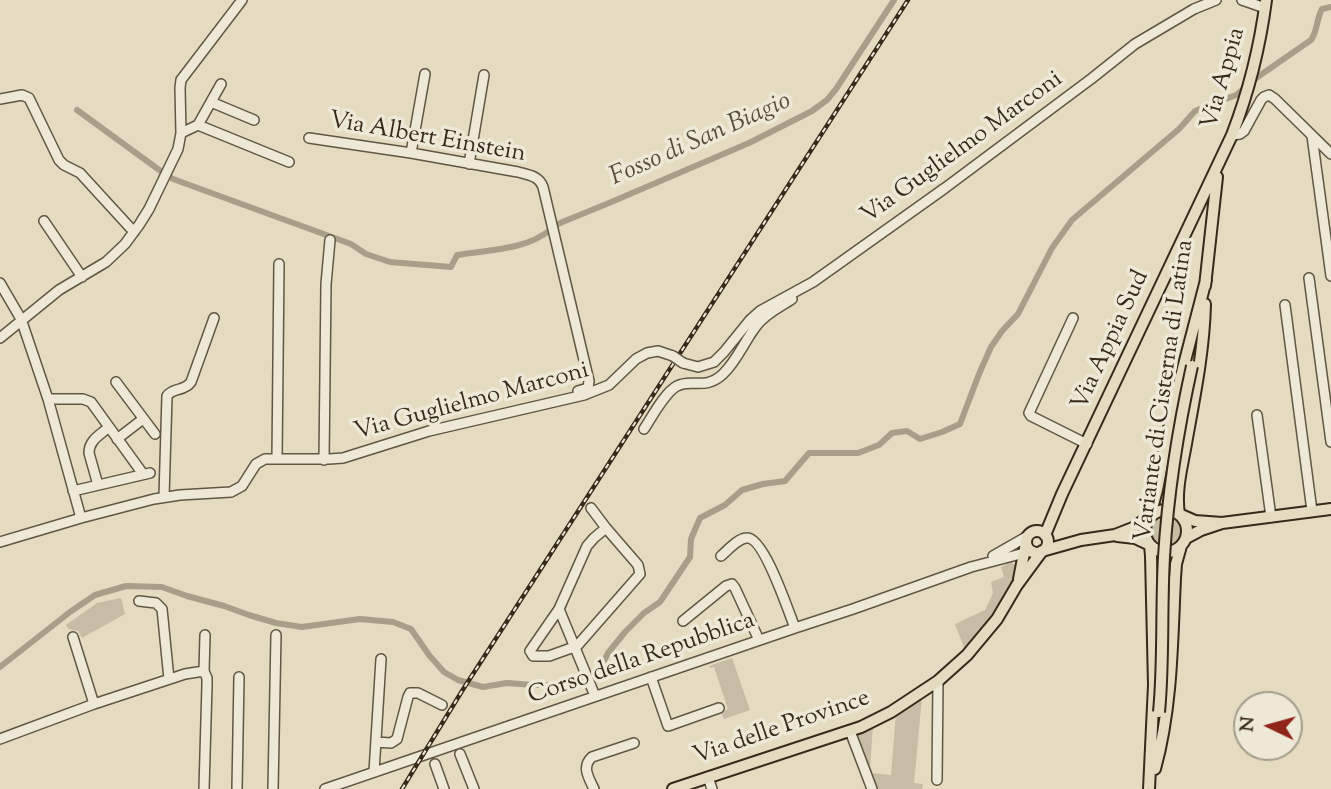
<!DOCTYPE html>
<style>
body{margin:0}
#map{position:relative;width:1331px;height:789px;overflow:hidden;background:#e4dbc1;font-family:"Sorts Mill Goudy",serif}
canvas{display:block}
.north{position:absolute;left:1233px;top:691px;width:70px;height:70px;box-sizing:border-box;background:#ede8d7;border:2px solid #a49c8c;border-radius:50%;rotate:275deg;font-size:19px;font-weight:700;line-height:28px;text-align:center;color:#372a1b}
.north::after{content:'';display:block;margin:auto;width:24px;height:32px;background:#8f2418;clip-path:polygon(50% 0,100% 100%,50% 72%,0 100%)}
</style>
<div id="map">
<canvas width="1331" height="789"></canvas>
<div class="north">N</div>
</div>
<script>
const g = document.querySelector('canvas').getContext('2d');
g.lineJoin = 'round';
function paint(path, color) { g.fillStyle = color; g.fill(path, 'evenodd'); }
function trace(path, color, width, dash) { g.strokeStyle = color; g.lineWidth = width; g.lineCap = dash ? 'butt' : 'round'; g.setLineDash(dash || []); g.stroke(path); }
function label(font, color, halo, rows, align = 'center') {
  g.font = font + ' "Sorts Mill Goudy",serif'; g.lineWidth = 7; g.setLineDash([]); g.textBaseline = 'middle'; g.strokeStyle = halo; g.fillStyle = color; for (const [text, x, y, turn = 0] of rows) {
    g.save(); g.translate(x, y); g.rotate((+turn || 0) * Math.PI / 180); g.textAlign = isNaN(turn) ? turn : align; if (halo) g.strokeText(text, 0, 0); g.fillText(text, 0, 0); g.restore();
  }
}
const green = new Path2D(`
 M1148 531a18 18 0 1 1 36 0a18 18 0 1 1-36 0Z
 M1011,562L1015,565L1017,573L989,622L965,650L955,624L985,610L993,593L991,582L1004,577L1001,567Z
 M121,598L125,614L82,638L78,631L69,629L66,625L97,603Z
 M732,658L750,710L724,719L721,712L728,709L714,667L710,668L709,666Z
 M922,697L914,783L923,784L922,789H876L856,738L857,734L873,725L870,769H872L871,773L891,775L896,713Z`);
const canal = new Path2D(`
 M77,110L162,172
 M167,175L173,179L351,244L366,254L390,262L451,267L457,255C487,250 526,250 550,230
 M555,226L560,223L609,203L749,143L812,111L827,100L836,89L894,0
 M0,667L70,612L95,595L126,586L162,587L187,596L224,606L249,615L276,623L302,627L360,619L393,622L411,629L429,655L444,672L458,680L483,687L507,683L533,685H580L598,673L608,653L625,632L644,613L660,602L690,557L691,539L700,518L725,505L742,490L763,484L785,481L809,453H858L879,445L892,433L907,431L920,439L942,432L960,424L979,374L991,347L1002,331L1018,314L1052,248L1072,220L1179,129L1195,111L1236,95L1259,76L1311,40C1318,30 1316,20 1322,9L1331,7`);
const minor = new Path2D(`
 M1242,0L1265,8
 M0,99L22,95L29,98L59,160L64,165L80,173L134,232
 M211,102L254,120
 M198,125L221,84
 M181,133L198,125L289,162
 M1232,135L1240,134L1244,131L1261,100L1264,97L1269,95L1275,99L1331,154
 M1312,136L1331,276
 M309,138L411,153L518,172C529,175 539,176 543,187L589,381L588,388L578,391
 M411,153L425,74
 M469,164L484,75
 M44,221L82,277
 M1309,278L1331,442
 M0,283L21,319L48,399L81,518
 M1285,305L1312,511
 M1073,318L1029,413L1031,416L1087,444
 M0,338L59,290L106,262L125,244L139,225L149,209L178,149L181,133L180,88L181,80L242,0
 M683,363L698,367L714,362L724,352L750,320L760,311L813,282L945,188L1091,79L1135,44L1194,9L1216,0
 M116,382L155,434
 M48,399H83L91,402L143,474
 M1257,415L1271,517
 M644,429C652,417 665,392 677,386C691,378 705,391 723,374C737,361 745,340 757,325C766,313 780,307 792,299
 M117,439L143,419
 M277,459L279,264
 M324,460L326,284L330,240
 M98,485L89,453C89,440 100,435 109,427
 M73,491L150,473
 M164,497L167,396C173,387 184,392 191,382L214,318
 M591,508L606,528L638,565L640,574L577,646L549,656H533L530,651L559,609L587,546L594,538L606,528
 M0,542L81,518L154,499L180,495L231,492L242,486L256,464L265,459H329L343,458L429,431L584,395L609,385L636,359L647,353L658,351L673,356
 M721,556C727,551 738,538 747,538C764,537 789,613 795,628
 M993,556L1028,536
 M139,601L156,603L162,609L169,679
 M559,609L595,696
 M683,621L726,586L732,584L735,588L759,640
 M73,637L94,704
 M651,677L668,726L719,708
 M850,731L872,789
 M0,739L94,704L185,674L204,671
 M376,742L391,743L397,739L408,697L410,693H418L442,705
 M460,754L474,789
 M435,764L444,789
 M374,772L381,659
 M708,777L712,789
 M937,780L938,681
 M204,789L207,685V678L204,671L205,635
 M237,789L239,677
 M273,789L276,635
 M325,789L795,628L853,609L971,567L1032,551
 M594,789C589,778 581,767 592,757L634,743`);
const major = new Path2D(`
 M1205,286L1217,177
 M1205,304C1204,349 1195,394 1187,438C1183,463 1175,489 1179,514L1195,521L1222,523
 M1145 531a21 21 0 1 1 42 0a21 21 0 1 1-42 0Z
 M1026 542a11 11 0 1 1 22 0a11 11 0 1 1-22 0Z
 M1045,535L1062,494L1232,135C1249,91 1260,46 1266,0
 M1117,536L1135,538L1150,545L1151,556L1154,685L1149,789
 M1186,538L1201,530L1222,523L1331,509
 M1019,579L1026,543
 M1155,769C1172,707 1172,643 1175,578L1176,564L1181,546
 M673,789L861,727L891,712L938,681L967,655L997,619L1017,585L1042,551L1081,540L1115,535L1133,528L1150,516L1157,490L1173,407L1206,280`);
const rail = new Path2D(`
 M402,789L462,691L908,0`);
const minorBridge = new Path2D(`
 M673,356L683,363`);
const majorBridge = new Path2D(`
 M1159,712C1164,660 1161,609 1164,557C1168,492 1178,429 1192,366`);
const streetNames = [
 ["Via Appia",1225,79,-74],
 ["Via Albert Einstein",427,139,10],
 ["Via Guglielmo Marconi",963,149,-36],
 ["Via Appia Sud",1112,341,-65],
 ["Variante di Cisterna di Latina",1166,391,-82],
 ["Via Guglielmo Marconi",472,403,-15],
 ["Corso della Repubblica",642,660,-19],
 ["Via delle Province",782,729,-19]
];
const waterNames = [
 ["Fosso di San Biagio",701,141,-24]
];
paint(green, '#c7bda5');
trace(canal, '#a99f89', 6);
trace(minor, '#625644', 12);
trace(major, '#372a1b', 14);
trace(minor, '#ede8d7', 9);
trace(major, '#e4dbc1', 10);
trace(rail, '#372a1b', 4.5);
trace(rail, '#ede8d7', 2, [5]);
trace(minorBridge, '#625644', 12, []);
trace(majorBridge, '#372a1b', 14, []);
trace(minorBridge, '#ede8d7', 9);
trace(majorBridge, '#e4dbc1', 10);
label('24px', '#372a1b', '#ede8d7', streetNames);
label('italic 26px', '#594d3c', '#ede8d7', waterNames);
</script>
